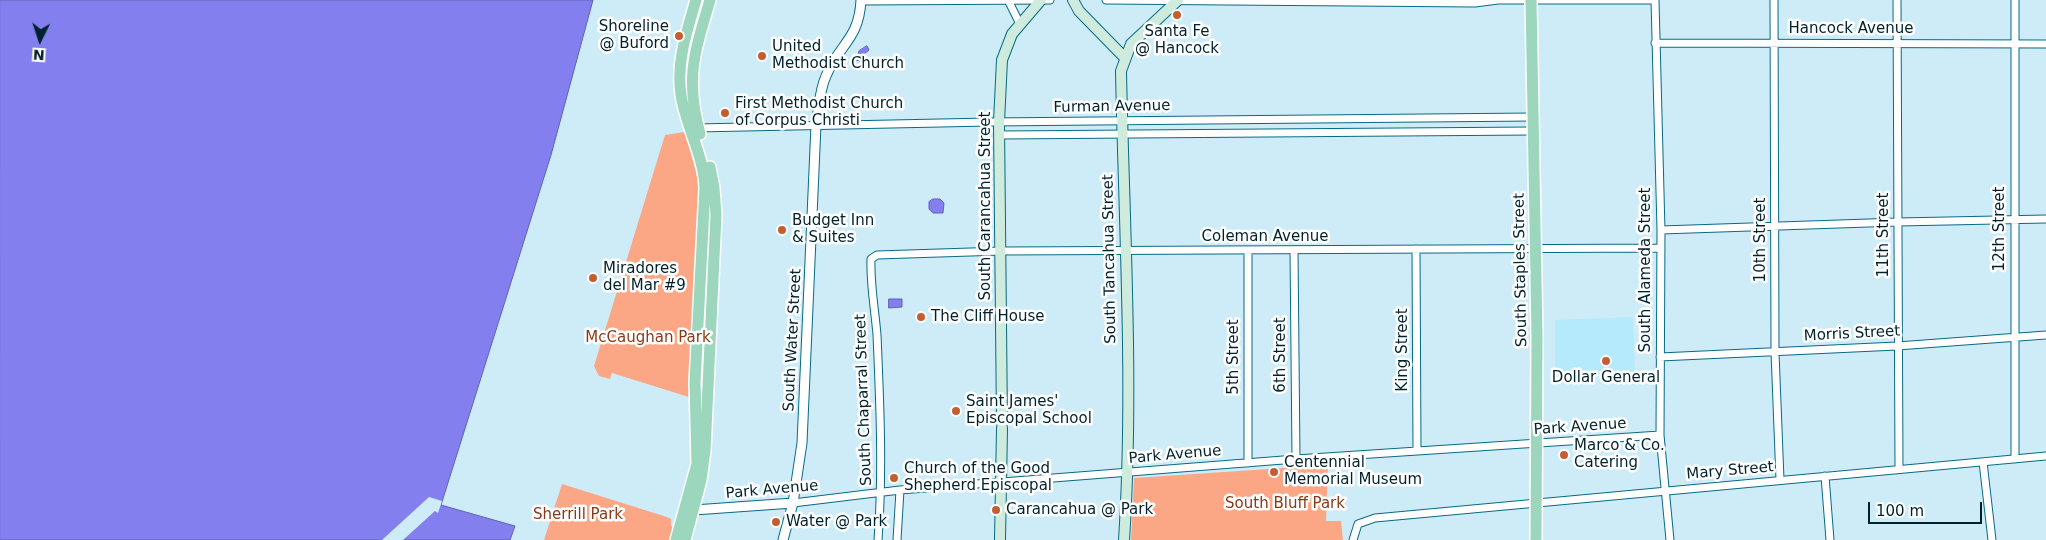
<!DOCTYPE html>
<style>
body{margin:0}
#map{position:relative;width:2046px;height:540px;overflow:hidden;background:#ceecf8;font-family:"DejaVu Sans",sans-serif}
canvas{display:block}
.north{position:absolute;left:15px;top:15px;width:50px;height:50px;-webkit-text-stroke:4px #fff;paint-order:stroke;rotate:184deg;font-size:14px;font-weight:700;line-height:20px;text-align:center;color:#00222d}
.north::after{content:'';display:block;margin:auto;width:18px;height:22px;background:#00222d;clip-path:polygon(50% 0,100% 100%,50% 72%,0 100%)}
.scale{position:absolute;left:1868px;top:502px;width:114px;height:22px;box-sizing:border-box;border:2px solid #00222d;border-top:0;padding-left:6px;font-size:15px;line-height:18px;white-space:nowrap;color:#00222d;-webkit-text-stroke:4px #fff;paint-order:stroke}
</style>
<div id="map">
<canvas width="2046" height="540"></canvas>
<div class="north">N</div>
<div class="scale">100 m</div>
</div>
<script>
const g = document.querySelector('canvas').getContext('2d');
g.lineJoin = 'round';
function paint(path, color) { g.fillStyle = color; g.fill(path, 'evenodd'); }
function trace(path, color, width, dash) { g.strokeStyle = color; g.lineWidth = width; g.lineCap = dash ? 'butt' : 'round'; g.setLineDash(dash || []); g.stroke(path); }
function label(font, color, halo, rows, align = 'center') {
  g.font = font + ' "DejaVu Sans",sans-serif'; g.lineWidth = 5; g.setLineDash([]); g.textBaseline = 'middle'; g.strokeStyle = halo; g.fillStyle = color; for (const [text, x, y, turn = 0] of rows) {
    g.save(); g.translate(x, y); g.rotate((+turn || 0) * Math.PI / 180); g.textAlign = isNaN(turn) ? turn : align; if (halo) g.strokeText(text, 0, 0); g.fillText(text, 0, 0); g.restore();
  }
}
const built = new Path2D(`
 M1633,317L1635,376L1555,378V320Z`);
const green = new Path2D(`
 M685,132L700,186L696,234L689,397L612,373L610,379L599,376L594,366L665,135Z
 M1328,465L1326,521H1341L1343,540H1131L1134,478Z
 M562,484L667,517L671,519V526L674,528L671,540H544Z`);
const water = new Path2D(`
 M0,0H593L551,155L441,505L515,526L510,540H0Z
 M867,46L869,50L864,54V62L856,60L859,51Z
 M933,199H940L944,203L943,213H933L929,209V202Z
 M889,299H902V307L889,308Z`);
const pier = new Path2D(`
 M429,497L442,501L438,513L435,511L403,540H382Z`);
const minor = new Path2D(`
 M1106,0L1475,3L1498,0H1655L1661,230L1660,435L1670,540
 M1774,0L1775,352L1780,480
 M1897,0L1899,469
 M2015,0V459
 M861,1L1050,0
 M1009,2L1020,24
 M1655,43L2046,44
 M696,128L989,122L1533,117
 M1000,135L1533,131
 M1661,230L1898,222L2046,219
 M1416,249L1417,451
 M1294,250L1296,459
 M1248,251V463
 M1660,357L1897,346L2046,335
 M1983,462L1992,540
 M1825,476L1830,540
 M793,503L900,490L1296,459L1660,435
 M878,540C883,472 880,403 877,335C875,310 870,284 871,259L877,255L1002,251L1661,248
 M897,540L900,490
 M1353,540L1358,524L1375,518L2046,456`);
const tertiary = new Path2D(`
 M694,510L793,503
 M783,540L793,503L802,443L816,125C819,109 819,91 826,76C839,44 859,40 861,0`);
const secondary = new Path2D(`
 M1073,0L1079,11L1124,57
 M1002,424L999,122L1002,60L1012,34L1041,0
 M1000,540L1002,428
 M1124,540C1134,384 1124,227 1121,71L1131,44L1178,0`);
const primary = new Path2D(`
 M1531,0L1537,336L1536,540
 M700,134C685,79 694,54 710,0
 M676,540L697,464L695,382L705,188C704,156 686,127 681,95C676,62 687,31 696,0
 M685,540L701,480L705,451L716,215L714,188L710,167`);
const markers = [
 [1177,15,5,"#c45d30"],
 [679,36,5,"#c45d30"],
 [762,56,5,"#c45d30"],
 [725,113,5,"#c45d30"],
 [782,230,5,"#c45d30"],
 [593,278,5,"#c45d30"],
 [921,317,5,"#c45d30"],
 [1606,361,5,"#c45d30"],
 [956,411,5,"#c45d30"],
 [1564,455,5,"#c45d30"],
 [1274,472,5,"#c45d30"],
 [894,478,5,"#c45d30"],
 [996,510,5,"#c45d30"],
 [776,522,5,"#c45d30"]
];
const poiNames = [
 ["Shoreline",669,27,"right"],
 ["@ Buford",669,44,"right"],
 ["Santa Fe",1177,32,"center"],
 ["@ Hancock",1177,49,"center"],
 ["United",772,47],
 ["Methodist Church",772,64],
 ["First Methodist Church",735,104],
 ["of Corpus Christi",735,121],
 ["Budget Inn",792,221],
 ["& Suites",792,238],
 ["Miradores",603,269],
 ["del Mar #9",603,286],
 ["The Cliff House",931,317],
 ["Dollar General",1606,378,"center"],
 ["Saint James'",966,402],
 ["Episcopal School",966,419],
 ["Marco & Co.",1574,446],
 ["Catering",1574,463],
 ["Centennial",1284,463],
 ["Memorial Museum",1284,480],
 ["Church of the Good",904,469],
 ["Shepherd Episcopal",904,486],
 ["Carancahua @ Park",1006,510],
 ["Water @ Park",786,522]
];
const streetNames = [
 ["Hancock Avenue",1851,29],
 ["Furman Avenue",1112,107,-1],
 ["South Carancahua Street",986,206,-90],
 ["12th Street",2000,229,-90],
 ["11th Street",1884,235,-90],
 ["Coleman Avenue",1265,237],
 ["10th Street",1761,240,-90],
 ["South Tancahua Street",1110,259,-91],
 ["South Staples Street",1521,270,-91],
 ["South Alameda Street",1646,270,-90],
 ["Morris Street",1852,334,-3],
 ["South Water Street",793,340,-87],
 ["King Street",1403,350,-90],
 ["6th Street",1281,355,-90],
 ["5th Street",1234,357,-90],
 ["South Chaparral Street",864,400,-92],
 ["Park Avenue",1580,427,-4],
 ["Park Avenue",1175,455,-5],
 ["Mary Street",1730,471,-5],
 ["Park Avenue",772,490,-5]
];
const parkNames = [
 ["McCaughan Park",648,338],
 ["South Bluff Park",1285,504],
 ["Sherrill Park",578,515]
];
paint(built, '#b5e9fc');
paint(green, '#fba785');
paint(water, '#847fee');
trace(water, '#5c63b4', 1);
paint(pier, '#ceecf8');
trace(minor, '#076a84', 9);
trace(tertiary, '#076a84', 11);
trace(secondary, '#076a84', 12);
trace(primary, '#fff', 14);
trace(minor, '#fff', 7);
trace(tertiary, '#fff', 9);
trace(secondary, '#ceebde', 10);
trace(primary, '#9cd7bd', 11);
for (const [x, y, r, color] of markers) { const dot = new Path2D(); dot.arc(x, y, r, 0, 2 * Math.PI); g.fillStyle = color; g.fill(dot); trace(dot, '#fff', 2); }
label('15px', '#00222d', '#fff', poiNames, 'left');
label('15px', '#00222d', '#fff', streetNames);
label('15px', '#873a17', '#fff', parkNames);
</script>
